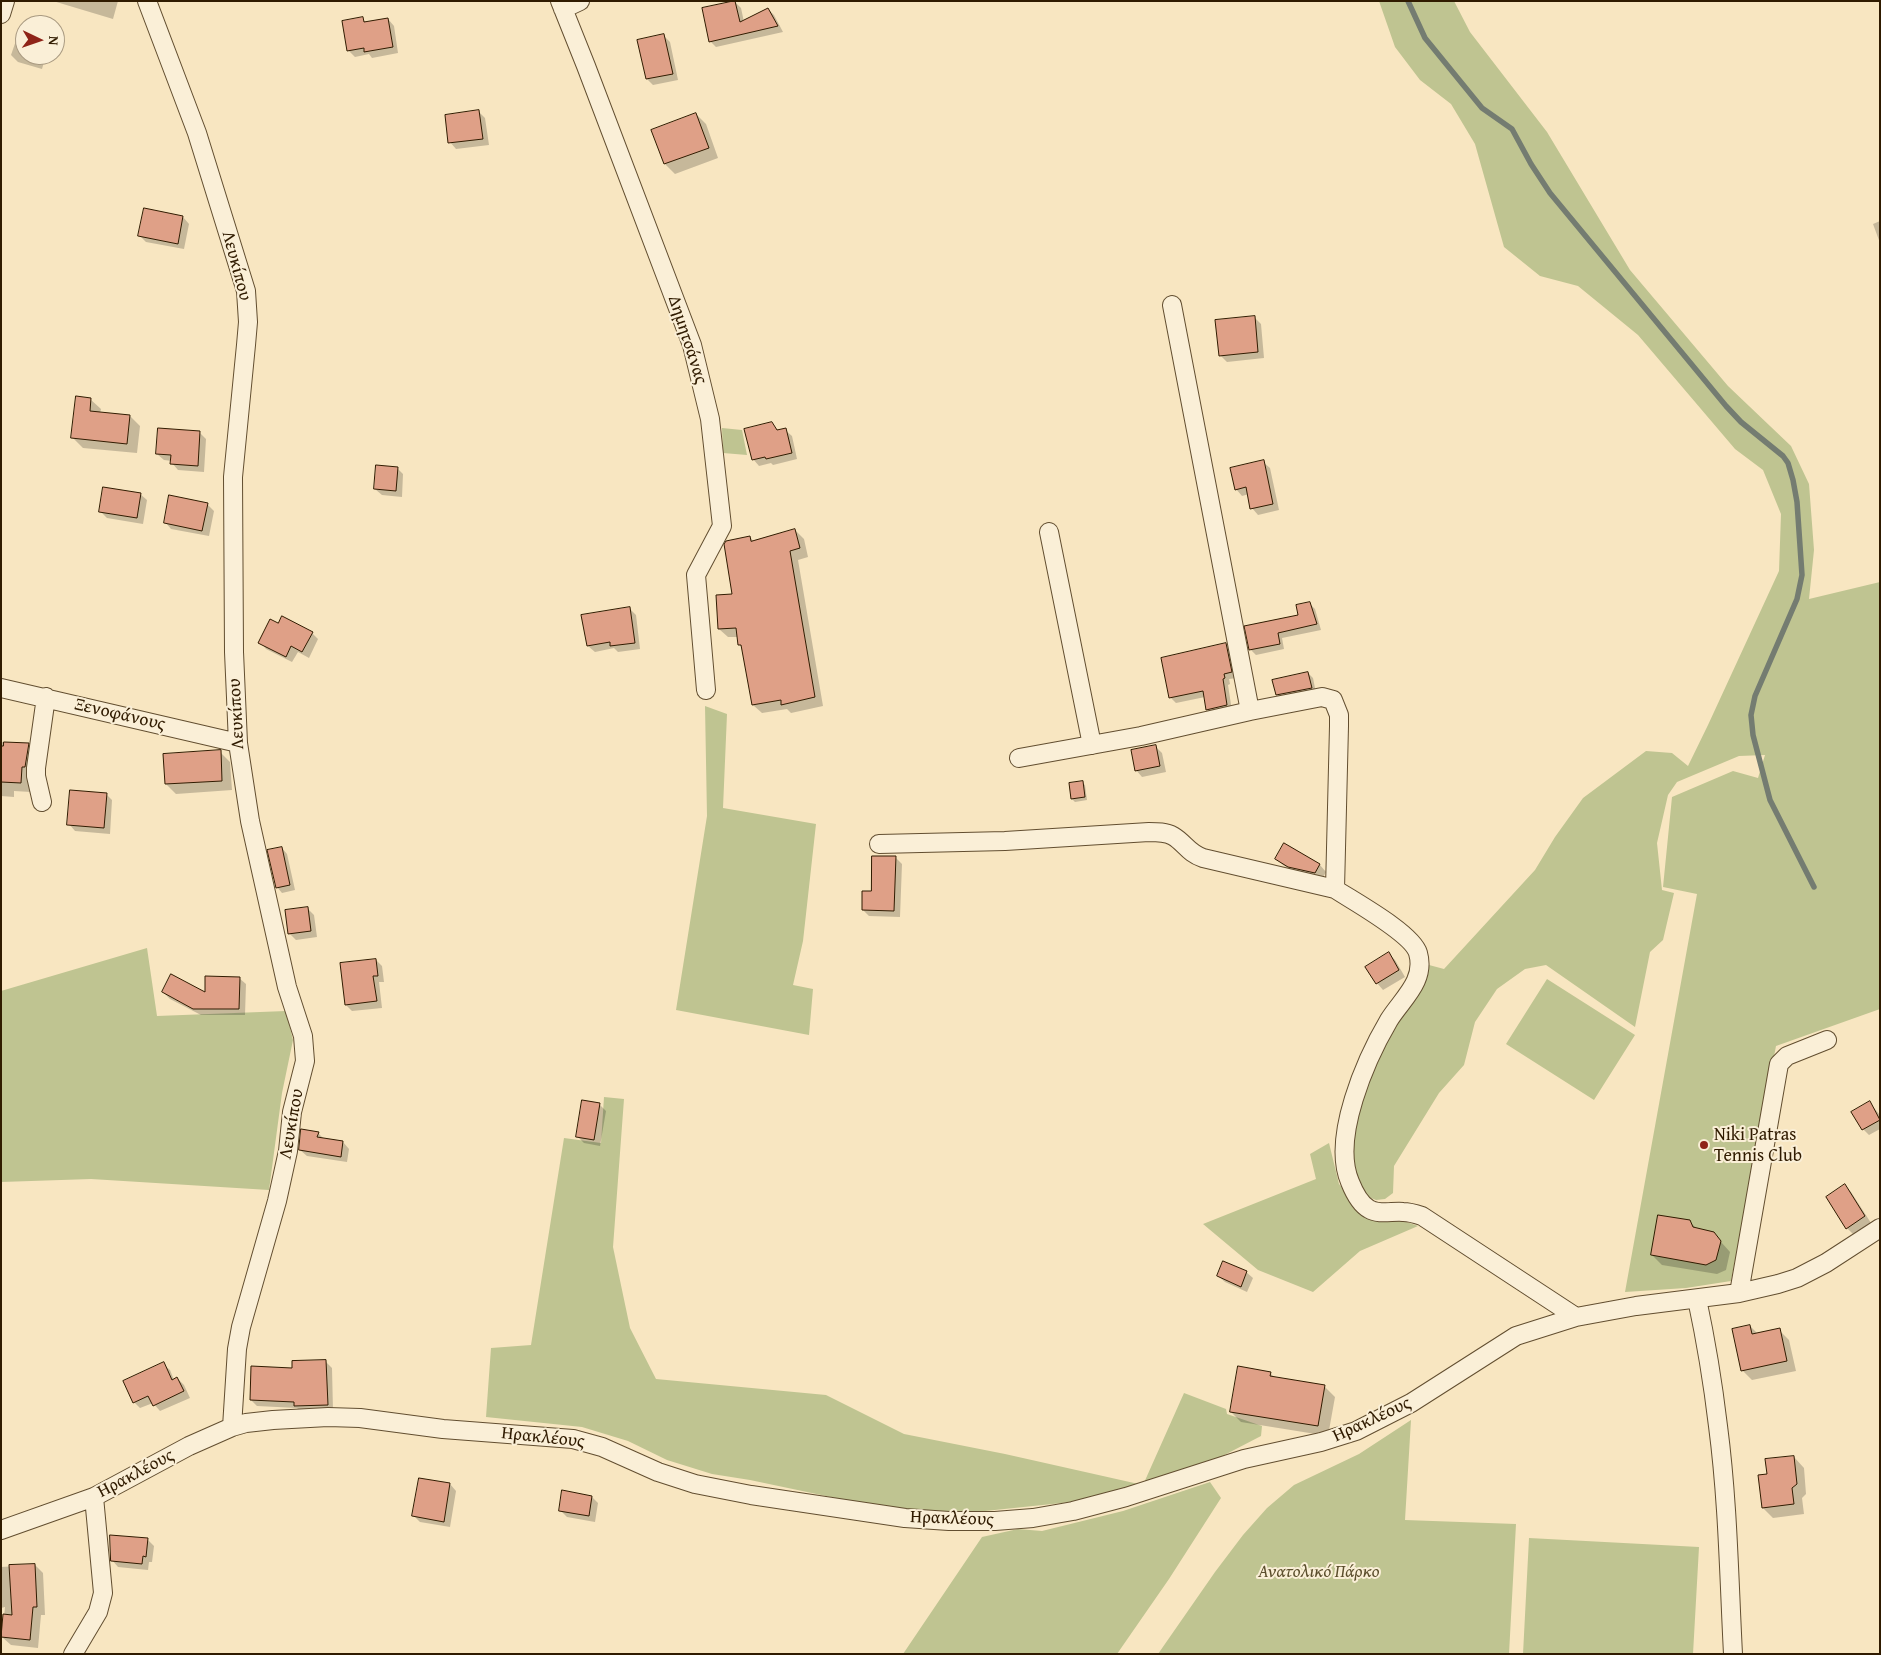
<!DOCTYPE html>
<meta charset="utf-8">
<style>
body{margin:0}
#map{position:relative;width:1881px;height:1655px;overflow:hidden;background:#f8e6c1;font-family:"Gentium Book Plus",serif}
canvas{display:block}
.frame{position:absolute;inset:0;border:2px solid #301b00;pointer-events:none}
.north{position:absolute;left:15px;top:15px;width:50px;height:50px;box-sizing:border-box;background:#faefd7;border:1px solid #a99a81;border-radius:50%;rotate:93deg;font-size:14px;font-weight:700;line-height:20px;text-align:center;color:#301b00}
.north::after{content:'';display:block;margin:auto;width:18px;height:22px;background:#8f2418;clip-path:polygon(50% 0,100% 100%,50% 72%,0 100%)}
</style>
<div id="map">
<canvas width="1881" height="1655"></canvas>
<div class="frame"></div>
<div class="north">N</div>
</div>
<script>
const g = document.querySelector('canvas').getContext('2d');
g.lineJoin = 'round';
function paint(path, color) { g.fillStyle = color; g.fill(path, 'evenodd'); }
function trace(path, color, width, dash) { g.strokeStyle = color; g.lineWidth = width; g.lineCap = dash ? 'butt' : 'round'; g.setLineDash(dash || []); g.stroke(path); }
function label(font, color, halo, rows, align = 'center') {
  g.font = font + ' "Gentium Book Plus",serif'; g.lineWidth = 4; g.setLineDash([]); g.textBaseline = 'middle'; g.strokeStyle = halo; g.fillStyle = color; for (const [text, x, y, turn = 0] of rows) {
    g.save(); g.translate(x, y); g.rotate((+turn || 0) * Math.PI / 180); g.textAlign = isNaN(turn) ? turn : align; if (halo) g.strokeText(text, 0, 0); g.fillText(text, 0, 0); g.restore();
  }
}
const green = new Path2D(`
 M1379,1H1454L1470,32L1547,132L1630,270L1728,386L1791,446L1809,484L1814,550L1809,599L1880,582V1009L1776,1046L1731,1281L1686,1288L1625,1292L1697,894L1663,887L1672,797L1733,771L1758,778L1765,755L1739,756L1677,782L1668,795L1657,843L1662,890L1674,893L1663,940L1650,952L1635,1027L1546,965L1525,969L1497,989L1475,1022L1464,1065L1439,1093L1394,1166L1393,1193L1385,1199L1376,1200L1366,1196L1357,1185L1348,1138L1362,1090L1424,970L1429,965L1444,969L1535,870L1555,837L1583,798L1646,751L1672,753L1688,766L1708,725L1779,571L1781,514L1763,470L1735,449L1638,335L1578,286L1540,276L1504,247L1475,144L1451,104L1420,80L1395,47Z
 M722,428L742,430L747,455L723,453Z
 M705,706L727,714L723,808L816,824L803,941L793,985L813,989L809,1035L676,1010L707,816Z
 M147,948L157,1016L286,1011L293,1040L282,1093L269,1190L91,1179L1,1182V991Z
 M1547,979L1635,1035L1594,1100L1506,1044Z
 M604,1097L624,1099L613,1247L630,1328L656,1379L826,1395L904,1434L1005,1454L1143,1485L1184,1393L1226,1409L1227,1414L1262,1426L1261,1436L1209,1463L1143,1485L1081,1501L966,1513H925L845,1500L750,1480L712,1474L667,1460L628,1441L582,1427L486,1417L491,1348L531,1345L564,1138L601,1143Z
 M1329,1143L1339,1184L1359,1208L1398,1219L1418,1226L1360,1251L1313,1292L1258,1270L1203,1224L1316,1179L1310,1154Z
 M1411,1420L1405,1520L1516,1524L1509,1654H1158L1215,1572L1243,1535L1267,1508L1294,1485L1359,1454Z
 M1210,1482L1221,1498L1169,1579L1117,1654H903L982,1537L1018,1529L1042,1531L1123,1511Z
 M1529,1538L1699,1547L1693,1654H1523Z`);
const shadow = new Path2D(`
 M53,1H118L113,19Z
 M735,2L741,8L744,22L768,9L774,15L783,32L716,47L710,41Z
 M362,19L367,23L388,19L394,26L398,53L372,58L369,54L355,57L348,50Z
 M19,32L25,34V55H46L42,69L18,62L11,55Z
 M664,36L670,42L678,80L653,85L647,79Z
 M479,112L485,118L489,145L456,149L450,142Z
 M696,114L706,124L718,158L675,174L665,164L653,130Z
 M183,217L189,224L184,249L146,242L139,235Z
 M1880,221V243L1873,224Z
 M1254,317L1261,324L1264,358L1227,362L1220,355Z
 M90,399L101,409L100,413L130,416L140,426L137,453L83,448L72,437Z
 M771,423L778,430H785L792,436L797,459L773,465L771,463L759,466L753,459Z
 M199,432L206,439L204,472L178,470L172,463V461L164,460L157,454Z
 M1263,462L1270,468L1279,510L1258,515L1252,508L1249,494L1242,496L1236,489Z
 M397,468L403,474L402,497L382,495L375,489Z
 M140,494L147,500L143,524L107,518L100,511Z
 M207,504L214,511L209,536L171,529L165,522Z
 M795,530L804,539L808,557L798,560L823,706L791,713L787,709L762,713L753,705L743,649L740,645L739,637H728L719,629L733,595L750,537L754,542Z
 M1309,603L1315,609L1321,630L1282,638L1284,649L1256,655L1250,649L1299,616Z
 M630,609L636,615L640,649L618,652L614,648L595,652L588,646Z
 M312,633L318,639L309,658L298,652L292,662L266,649L260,642Z
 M1226,644L1231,650L1237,678L1229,679L1230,684L1228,685L1232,711L1213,715L1207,710L1205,697L1176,703L1170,697Z
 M1308,673L1313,678L1316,693L1282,699L1277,695Z
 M1,742L28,744L38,754L31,792L14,791V797L1,796Z
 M1156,747L1162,753L1166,772L1142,777L1136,770Z
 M220,752L230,762L232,790L176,794L166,784Z
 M1082,783L1085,785L1087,800L1075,802L1072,799Z
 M106,794L112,800L110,834L75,831L69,824Z
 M1284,845L1320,865L1326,872L1322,879L1296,873L1283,865L1276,859Z
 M282,848L287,854L295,890L282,893L277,887Z
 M895,857L902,864L900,917L869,916L863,910Z
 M308,909L314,915L317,937L296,940L289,933Z
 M1389,954L1395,960L1405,977L1383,990L1377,983Z
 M376,960L382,966L384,982H379L382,1008L352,1011L346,1005Z
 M239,978L246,984L245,1015H201L170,999L163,992L206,994Z
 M1870,1103L1880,1115V1129L1869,1135L1863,1129Z
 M599,1104L606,1111L600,1146L584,1143L577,1136Z
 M318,1133L325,1140L343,1142L349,1149L347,1162L307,1156L300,1150Z
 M1845,1186L1851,1192L1871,1223L1853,1234L1847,1228Z
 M1689,1221L1697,1229L1713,1233L1730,1252L1726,1270L1717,1274L1662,1265L1652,1255Z
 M1246,1272L1253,1278L1247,1292L1225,1282L1218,1276Z
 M1750,1326L1758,1334L1779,1330L1789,1340L1796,1371L1752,1380L1742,1370Z
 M325,1361L332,1368L333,1411L302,1412L297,1408L257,1406L251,1400L294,1369Z
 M163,1364L170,1370L174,1380L177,1378L184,1385L190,1398L160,1411L153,1403L140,1408L134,1402Z
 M1270,1373L1275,1378L1325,1387L1335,1397L1328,1436L1241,1422L1231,1412Z
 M1794,1457L1804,1468L1806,1494L1802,1498L1804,1514L1773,1518L1763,1508L1768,1475Z
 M450,1484L456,1491L450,1527L420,1522L414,1516Z
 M592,1497L598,1503L595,1522L567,1517L560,1510Z
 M147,1539L154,1546L152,1562H149L148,1570L118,1567L112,1560Z
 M35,1565L43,1573L45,1615H41L38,1648L11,1645L2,1637L5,1607L1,1608V1567Z`);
const stream = new Path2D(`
 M1408,1L1425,38L1482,108L1512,129L1531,164L1550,193L1726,406L1741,422L1783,456L1788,463L1793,480L1797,502L1802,575L1797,599L1755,696L1751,715L1753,735L1770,800L1814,887`);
const building = new Path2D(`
 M735,1L740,22L768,8L778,26L709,42L702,8Z
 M363,17L364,22L388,18L393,47L364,52V48L347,51L342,21Z
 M664,34L673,74L646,79L637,40Z
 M479,110L483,139L448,143L445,115Z
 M696,113L709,148L664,164L651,130Z
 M144,208L183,216L178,244L138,236Z
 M1255,316L1258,352L1219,356L1215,320Z
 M76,396L91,398L90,411L130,415L127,444L71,438Z
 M772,422L777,430L786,428L792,453L766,459L765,457L752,460L744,429Z
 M158,428L200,431L198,466L170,464L171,455L156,454Z
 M1264,460L1273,504L1250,509L1246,487L1235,490L1230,468Z
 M376,465L398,467L396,491L374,489Z
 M103,487L141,493L137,518L99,512Z
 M169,495L208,503L202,531L164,523Z
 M795,529L800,548L790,551L815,697L781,705V700L752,705L741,645H738L736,628L718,629L716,595L732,594L724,544L726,541L750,536L751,541Z
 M1310,602L1317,624L1278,633L1280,644L1249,650L1244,626L1298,615L1296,605Z
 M630,607L635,643L610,646V642L587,646L581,615Z
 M282,616L313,632L302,652L291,646L286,657L258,643L270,619L278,623Z
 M1226,643L1232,672L1224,674L1225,678L1223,679L1227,705L1206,710L1203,691L1169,698L1161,658Z
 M1308,672L1312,688L1276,695L1272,680Z
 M4,742L29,743L25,767H22L21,783L1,782V746H3Z
 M1156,745L1160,766L1135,771L1131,750Z
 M221,750L222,781L165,784L163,754Z
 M1083,781L1085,797L1071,799L1069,783Z
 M70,790L107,793L104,828L67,825Z
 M1284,843L1320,864L1315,873L1288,867L1275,859Z
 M282,847L290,885L276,888L267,850Z
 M872,856H896L894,911L862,910V891H871Z
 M308,907L311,931L288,934L285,910Z
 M1389,952L1399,970L1376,984L1365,967Z
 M376,959L378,976H373L377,1001L345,1005L340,963Z
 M171,974L205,992V976L240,977L239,1009H193L162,992Z
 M582,1100L600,1103L594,1140L576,1137Z
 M1870,1101L1880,1120L1862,1130L1851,1112Z
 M301,1129L319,1132L317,1137L343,1141L341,1157L299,1150Z
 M1845,1184L1865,1216L1846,1229L1826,1197Z
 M1658,1215L1690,1220L1693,1227L1714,1232L1721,1241L1716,1260L1706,1265L1651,1255Z
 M1223,1261L1247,1271L1241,1287L1217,1276Z
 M1750,1325L1752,1334L1780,1328L1787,1361L1741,1371L1732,1329Z
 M326,1360L328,1405L294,1406V1402L250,1400L251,1366L292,1368V1361Z
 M164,1362L172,1380L177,1377L184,1391L153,1406L148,1396L133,1403L123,1381Z
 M1238,1366L1271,1372L1270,1376L1325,1385L1318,1426L1230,1412Z
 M1794,1456L1797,1484L1792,1488L1794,1504L1762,1508L1758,1475L1767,1474L1765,1459Z
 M419,1478L450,1483L444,1522L412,1516Z
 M562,1490L592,1496L589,1516L559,1511Z
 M110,1535L148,1538L146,1557L143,1556L142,1564L111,1561Z
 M35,1564L37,1607H33L30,1640L1,1637L3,1614L12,1615L9,1565Z`);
const minor = new Path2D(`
 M147,1L197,133L246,291L248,322L246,345L233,477L234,652L238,743L250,821L287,987L303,1036L305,1061L292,1112L288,1151L277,1201L241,1327L237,1349L232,1427
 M560,1L586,66L692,345L710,419L722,526L696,575L706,690
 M563,9L580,1
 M1,14L5,1
 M1172,305L1250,711L1322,697L1333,700L1339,715V726L1335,889C1353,901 1412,933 1418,953C1426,981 1402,999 1389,1020C1366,1059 1331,1138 1350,1182C1354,1192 1360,1204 1369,1209C1379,1215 1392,1211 1403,1212C1410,1212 1416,1214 1422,1216L1576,1317
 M1049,532L1092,745
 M1,688L238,743
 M1019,758L1141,736L1250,711
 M42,802L36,776V768L46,697
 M879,844L1005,841L1149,832C1157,832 1166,832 1173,836C1185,843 1188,853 1203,858L1335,889
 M1739,1293L1779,1064L1787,1056L1827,1040
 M1697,1299C1706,1341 1713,1384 1718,1426C1728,1502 1729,1578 1733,1654
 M1,1530L94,1497L189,1446L232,1427L246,1423L273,1420L328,1417L360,1418L443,1429L573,1439L602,1447L658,1472L695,1484L751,1495L905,1518L949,1521H995L1033,1518L1073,1511L1126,1497L1244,1459L1321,1442L1356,1431L1411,1403L1516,1336L1576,1317L1636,1306L1739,1293L1778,1284L1797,1278L1826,1263L1880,1228
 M73,1654L98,1612L103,1593L94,1497`);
const markers = [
 [1704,1145,5,"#8f2418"]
];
const streetNames = [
 ["Λευκίπου",236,266,75],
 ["Δημητσάνας",687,340,72],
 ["Λευκίπου",237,714,-93],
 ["Ξενοφάνους",120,715,13],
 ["Λευκίπου",292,1124,-80],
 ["Ηρακλέους",1372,1420,-25],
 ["Ηρακλέους",543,1438,6],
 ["Ηρακλέους",136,1474,-28],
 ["Ηρακλέους",952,1519,2]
];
const poiNames = [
 ["Niki Patras",1714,1135],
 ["Tennis Club",1714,1156]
];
const parkNames = [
 ["Ανατολικό Πάρκο",1319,1572]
];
paint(green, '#bfc491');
paint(shadow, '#0003');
trace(stream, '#747c71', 5.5);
paint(building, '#dfa087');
trace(building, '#301b00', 1);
trace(minor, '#624e30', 20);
trace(minor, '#faefd7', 18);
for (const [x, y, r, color] of markers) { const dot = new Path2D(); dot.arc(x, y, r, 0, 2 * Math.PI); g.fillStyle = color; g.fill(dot); trace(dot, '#faefd7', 2); }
label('18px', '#301b00', '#faefd7', streetNames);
label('18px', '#301b00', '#faefd7', poiNames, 'left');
label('italic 18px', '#5b4e2c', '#faefd7', parkNames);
</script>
